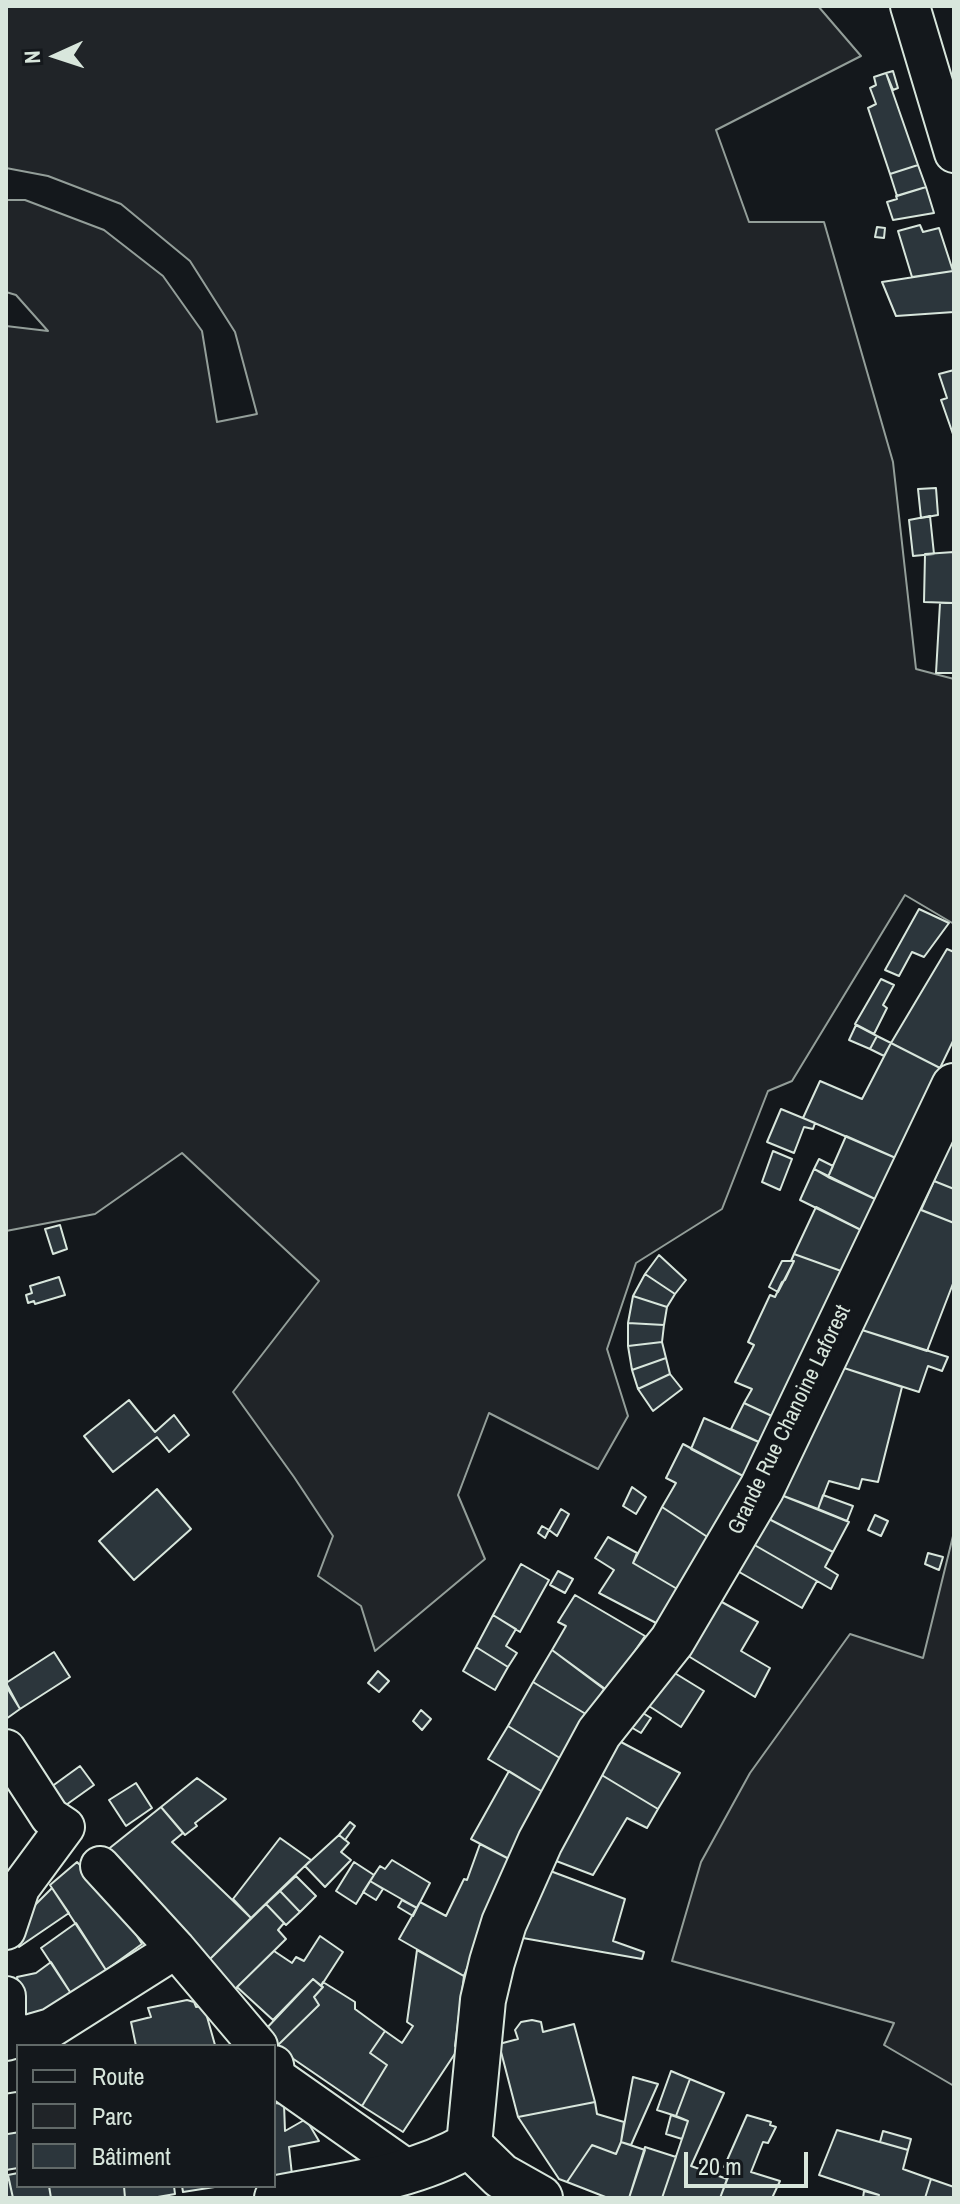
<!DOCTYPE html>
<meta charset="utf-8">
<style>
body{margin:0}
#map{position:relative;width:960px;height:2204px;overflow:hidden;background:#14181c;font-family:"Archivo Narrow",sans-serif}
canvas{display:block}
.frame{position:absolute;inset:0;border:8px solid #d8e6dc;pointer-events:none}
.legend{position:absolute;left:16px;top:2044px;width:260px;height:144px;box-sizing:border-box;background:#14181c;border:2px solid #626a69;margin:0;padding:10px 14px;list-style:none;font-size:24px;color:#d8e6dc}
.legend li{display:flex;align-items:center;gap:16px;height:40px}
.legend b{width:40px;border:2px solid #626a69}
.north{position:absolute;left:16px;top:16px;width:80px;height:80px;-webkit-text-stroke:6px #14181c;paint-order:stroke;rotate:267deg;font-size:22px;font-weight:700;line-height:32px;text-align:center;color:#d8e6dc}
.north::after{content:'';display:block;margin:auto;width:28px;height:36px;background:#d8e6dc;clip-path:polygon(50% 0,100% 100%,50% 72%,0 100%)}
.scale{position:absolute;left:684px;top:2152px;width:124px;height:36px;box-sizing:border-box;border:4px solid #d8e6dc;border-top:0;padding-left:10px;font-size:24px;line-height:28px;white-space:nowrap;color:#d8e6dc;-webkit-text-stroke:6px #14181c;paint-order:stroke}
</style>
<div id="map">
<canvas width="960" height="2204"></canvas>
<div class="frame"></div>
<ul class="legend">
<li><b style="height:10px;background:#14181c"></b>Route</li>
<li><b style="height:22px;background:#202428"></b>Parc</li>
<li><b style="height:22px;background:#2c363c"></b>Bâtiment</li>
</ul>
<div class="north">N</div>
<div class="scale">20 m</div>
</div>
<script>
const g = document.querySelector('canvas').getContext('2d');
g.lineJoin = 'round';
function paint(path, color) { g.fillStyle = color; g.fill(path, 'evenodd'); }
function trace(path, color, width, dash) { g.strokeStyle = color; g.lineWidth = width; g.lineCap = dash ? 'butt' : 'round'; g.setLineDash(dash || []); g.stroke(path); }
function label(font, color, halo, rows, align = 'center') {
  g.font = font + ' "Archivo Narrow",sans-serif'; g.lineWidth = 6; g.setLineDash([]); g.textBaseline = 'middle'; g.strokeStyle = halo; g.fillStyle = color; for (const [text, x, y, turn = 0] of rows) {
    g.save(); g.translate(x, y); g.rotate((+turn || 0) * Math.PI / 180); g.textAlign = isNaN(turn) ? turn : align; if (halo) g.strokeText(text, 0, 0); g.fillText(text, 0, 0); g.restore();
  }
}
const green = new Path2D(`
 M6,6H818L861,56L716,130L749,222H824L893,462L916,669L954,679V924L905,895L792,1081L768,1091L722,1209L636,1263L607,1349L628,1416L598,1469L489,1413L458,1495L485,1559L375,1651L361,1606L318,1576L333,1536L294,1477L233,1392L319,1281L182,1153L95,1214L6,1231V326L48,331L16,295L6,292V200H25L104,230L163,276L202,331L217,422L257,414L235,332L190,261L121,204L48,176L6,168Z
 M954,1532V2086L884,2045L894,2023L672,1961L701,1862L750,1773L850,1634L923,1658Z`);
const building = new Path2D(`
 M893,71L898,88L893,90L886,73Z
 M886,73L918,165L890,174L868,108L876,104L870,88L876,85L874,77Z
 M918,165L926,187L897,196L890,174Z
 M926,187L934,213L893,220L887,202L897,199L896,196Z
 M920,225L923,232L939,228L953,271L912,277L898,231Z
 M877,227L885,228L884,238L875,237Z
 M953,271L954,312L896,316L882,282Z
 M954,370V437L941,400L947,398L939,374Z
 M936,488L938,515L921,518L918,489Z
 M930,516L934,554L913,556L909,520Z
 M954,552V603L924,602L925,554Z
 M940,603H954V673H936Z
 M919,909L949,923L924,957L912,952L899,976L885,970Z
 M947,949L954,952V1039L940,1068L891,1043Z
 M881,979L894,985L883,1005L887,1008L874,1034L855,1024Z
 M856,1025L877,1036L870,1049L849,1040Z
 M877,1036L891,1043L884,1056L870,1049Z
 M891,1043L940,1068L898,1159L803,1118L820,1081L862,1099Z
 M781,1109L815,1123L813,1129L804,1127L794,1153L767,1142Z
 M846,1136L898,1159L877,1200L828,1177Z
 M951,1142L954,1144V1189L934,1181Z
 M773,1151L792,1159L780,1190L762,1182Z
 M819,1159L833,1166L828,1177L814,1169Z
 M814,1169L877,1200L863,1231L800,1200Z
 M934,1181L954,1189V1223L921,1210Z
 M816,1207L863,1231L844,1272L794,1254Z
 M914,1207L954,1223V1281L927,1351L862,1330Z
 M60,1225L67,1249L53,1254L45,1229Z
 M794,1254L844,1272L774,1417L744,1403L752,1389L735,1382L754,1345L748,1342L770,1295L775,1297L782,1282L785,1280L794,1261H791Z
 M659,1255L686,1280L675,1294L645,1274Z
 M782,1261H794L778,1292L769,1287Z
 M645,1274L675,1294L667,1307L633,1296Z
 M59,1277L65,1295L35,1304L34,1301L28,1303L26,1295L32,1293L30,1286Z
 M633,1296L667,1307L664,1325L628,1323Z
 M628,1323L664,1325L662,1342L628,1346Z
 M862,1330L948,1357L942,1371L928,1366L919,1392L844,1368Z
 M662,1342L666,1358L632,1370L628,1346Z
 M666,1358L670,1374L638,1389L632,1370Z
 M844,1368L902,1387L878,1482L862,1479L859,1489L829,1481L818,1509L781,1495Z
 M670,1374L682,1389L653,1411L638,1389Z
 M129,1400L155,1432L174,1415L189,1435L169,1452L157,1437L113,1472L84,1436Z
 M744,1403L774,1417L761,1443L731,1429Z
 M704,1418L761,1443L743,1476L691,1449Z
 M683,1444L743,1476L709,1538L662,1507L676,1483L666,1478Z
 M632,1487L646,1497L636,1514L623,1506Z
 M157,1489L191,1529L134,1580L99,1541Z
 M781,1495L849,1522L833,1552L767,1518Z
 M823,1495L853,1506L847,1521L818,1509Z
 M662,1507L709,1538L679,1590L633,1563Z
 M561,1509L569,1514L557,1536L549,1530Z
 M875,1515L888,1521L881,1536L868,1530Z
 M767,1518L833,1552L825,1567L838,1575L831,1589L751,1543Z
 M542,1526L549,1530L545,1538L538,1533Z
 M608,1537L637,1553L633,1563L679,1590L658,1624L599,1593L614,1570L595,1558Z
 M751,1543L817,1581L802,1608L734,1569Z
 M928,1553L943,1557L939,1570L925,1564Z
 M521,1564L549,1580L520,1632L493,1615Z
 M558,1571L573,1579L565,1593L550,1585Z
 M575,1595L645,1636L608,1691L552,1650L566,1626L558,1622Z
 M720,1601L758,1622L741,1651L770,1668L755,1697L685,1654Z
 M493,1615L516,1629L506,1646L517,1653L508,1667L476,1647Z
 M476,1647L508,1667L495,1690L463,1671Z
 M552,1650L604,1689L589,1716L533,1682Z
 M54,1652L70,1677L20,1709L6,1683Z
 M378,1671L389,1681L379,1692L368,1683Z
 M673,1672L704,1691L681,1727L649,1706Z
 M533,1682L589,1716L563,1760L508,1726Z
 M6,1686L20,1709L6,1719Z
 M421,1710L431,1719L422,1730L413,1721Z
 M638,1710L651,1718L641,1733L629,1726Z
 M508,1726L563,1760L546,1794L488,1759Z
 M619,1741L680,1773L658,1809L600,1774Z
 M80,1766L94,1785L66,1805L51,1787Z
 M509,1771L546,1794L511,1860L471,1839Z
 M600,1774L658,1809L647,1828L627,1818L593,1875L551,1859Z
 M197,1778L226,1799L195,1823L197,1826L185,1835L161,1807Z
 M136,1783L152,1808L126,1826L109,1800Z
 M161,1807L183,1833L172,1842L251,1918L209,1960L106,1851Z
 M350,1822L355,1826L345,1840L339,1835Z
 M339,1835L349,1843L341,1852L351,1860L325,1887L305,1866Z
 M280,1838L311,1860L251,1918L233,1899Z
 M480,1844L511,1860L464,1976L399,1939L420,1902L446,1916L464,1879L467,1880Z
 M392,1860L430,1883L417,1908L370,1881L380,1866L385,1869Z
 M77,1862L115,1901L142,1944L106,1970L50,1885Z
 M354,1862L374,1875L356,1904L336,1891Z
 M545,1869L625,1899L613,1941L644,1952L642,1959L517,1937Z
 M296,1876L316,1896L300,1912L280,1891Z
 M370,1881L383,1889L376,1900L363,1892Z
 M52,1888L69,1913L19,1947L23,1922L28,1912Z
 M280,1891L300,1912L286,1925L266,1904Z
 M402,1900L417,1908L413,1916L398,1907Z
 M266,1904L284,1923L278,1930L286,1939L231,1993L209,1960Z
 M76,1923L106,1970L72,1995L41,1948Z
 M320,1936L343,1952L321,1986L313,1979L273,2020L237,1987L274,1951L292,1963L296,1957L304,1961Z
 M417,1950L464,1976L455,2046L458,2049L403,2132L362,2106L387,2065L370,2053L385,2031L402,2043L413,2026L407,2022Z
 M51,1962L72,1995L51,2009L24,2015L17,1977L36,1973Z
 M313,1979L323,1987L314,1997L319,2005L276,2047L264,2031Z
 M323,1982L355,2002V2009L385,2031L370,2053L387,2065L362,2106L276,2047L319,2005L314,1997L323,1987L321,1986Z
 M187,2000L194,2002L196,2007L204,2006L215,2045L136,2046L131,2022L151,2017L148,2008Z
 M532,2020L541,2022L543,2032L574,2024L595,2102L518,2117L499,2044L518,2039L515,2030L521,2022Z
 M671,2071L690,2079L676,2116L657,2110Z
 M633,2077L658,2084L631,2145L621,2142Z
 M690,2079L724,2093L691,2166L727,2179L720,2198H662L688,2121L676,2116Z
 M595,2102L597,2114L624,2122L621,2142L616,2154L592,2145L567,2182L559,2179L518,2117Z
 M274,2103L284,2104L285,2131L306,2119L319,2141L289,2147L292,2175L274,2178Z
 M671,2115L688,2121L682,2139L666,2134Z
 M747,2115L771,2122L770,2125L776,2127L768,2143L763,2142L751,2172L780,2181L772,2198H720L731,2170L724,2167Z
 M18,2129V2168L6,2170V2132Z
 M837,2130L908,2150L903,2169L931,2179L925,2198H878L879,2195L819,2175Z
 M883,2131L911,2139L908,2150L880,2142Z
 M621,2142L645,2150L629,2198H608L567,2182L592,2145L616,2154Z
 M645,2147L676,2157L662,2198H629Z
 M18,2173V2186H49L51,2198H13L8,2175Z
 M931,2179L954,2187V2198H925Z
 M6,2180H9L13,2198H6Z
 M49,2186H124L125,2198H51Z
 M124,2186H174L175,2194L152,2198H125Z
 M182,2186H221L183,2192Z
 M864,2191L879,2195L878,2198H863Z`);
const street = new Path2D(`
 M910,6L954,153
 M6,1749L50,1817L65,1827L20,1888L6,1930
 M100,1866L176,1949L258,2046
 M6,1996V2019L15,2037
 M6,2041L51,2028L176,1949
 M274,2065L276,2077L411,2172
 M6,2114L18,2112`);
const secondary = new Path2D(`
 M469,2145L483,2000L492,1962L504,1923L540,1842L599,1733L672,1641L762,1488L954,1086
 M277,2198C342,2185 411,2179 469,2145L501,2176L540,2198`);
const streetNames = [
 ["Grande Rue Chanoine Laforest",790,1420,-64]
];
paint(green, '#202428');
trace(green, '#939e99', 2);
paint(building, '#2c363c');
trace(building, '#d8e6dc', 2);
trace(street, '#d8e6dc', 42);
trace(secondary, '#d8e6dc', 48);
trace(street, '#14181c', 38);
trace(secondary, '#14181c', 44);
label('22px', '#d8e6dc', '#14181c', streetNames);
</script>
